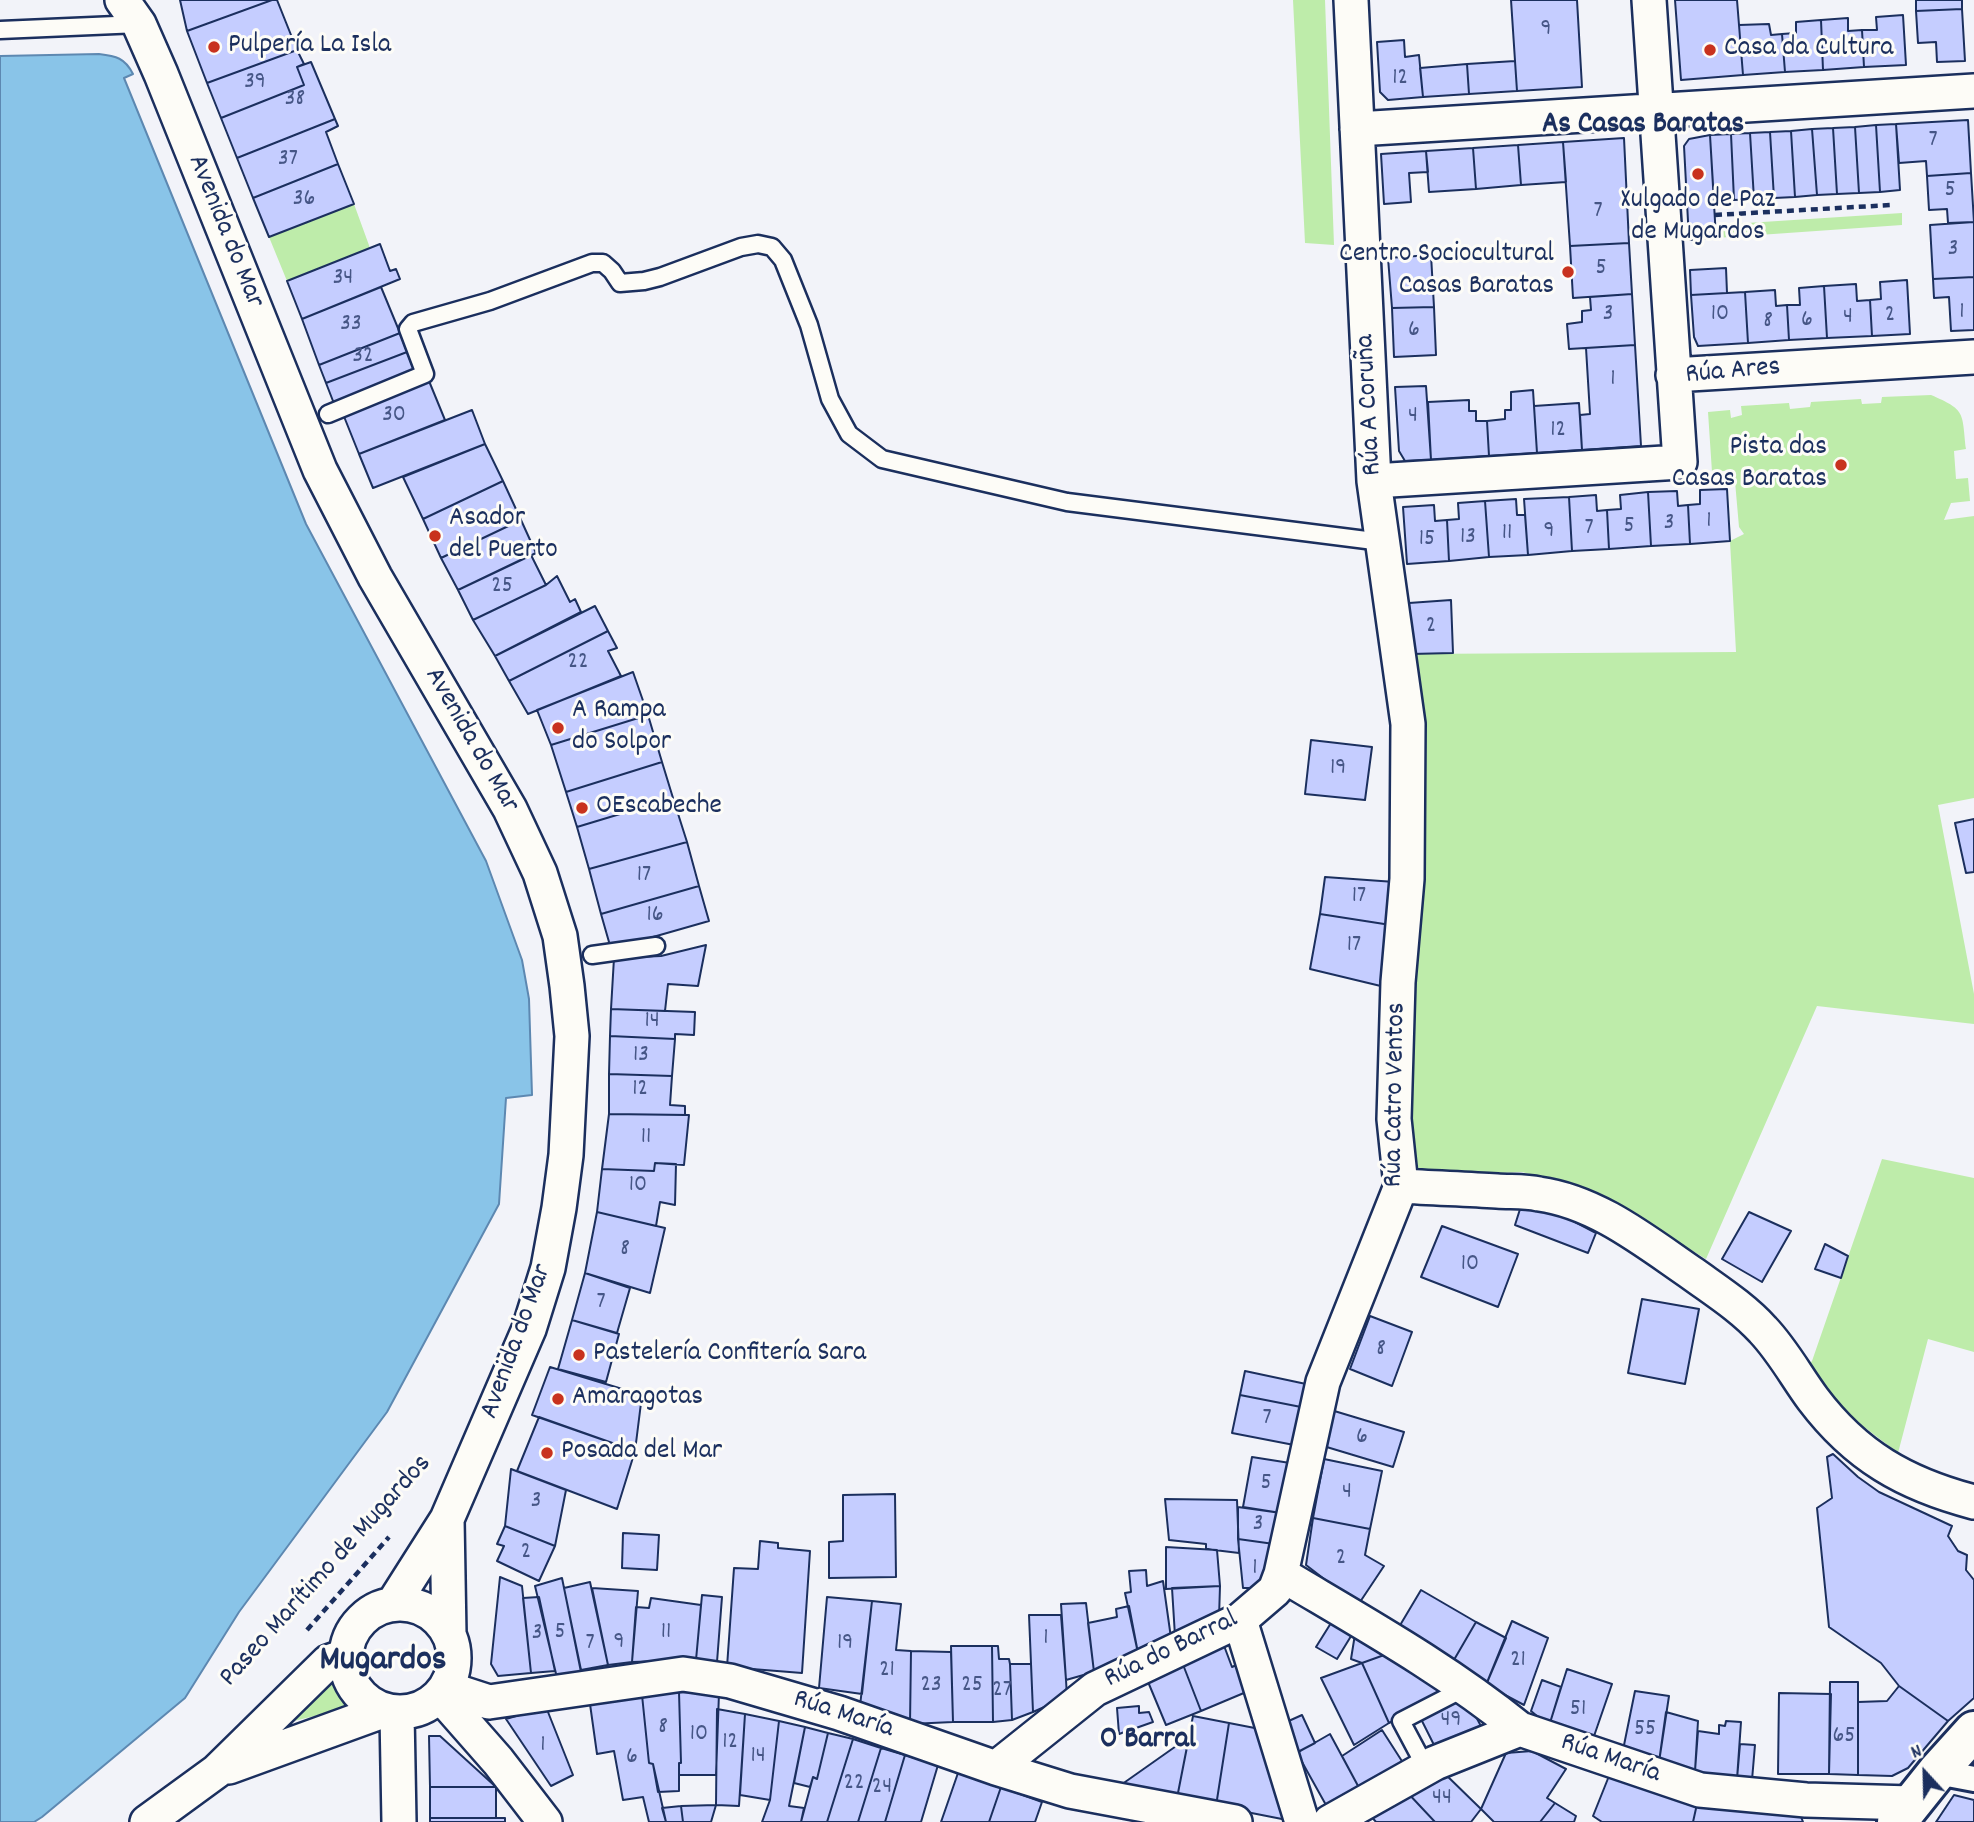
<!DOCTYPE html>
<meta charset="utf-8">
<style>
body{margin:0}
#map{position:relative;width:1974px;height:1822px;overflow:hidden;background:#f2f3f9;font-family:Dekko,sans-serif}
canvas{display:block}
.north{position:absolute;left:1890px;top:1738px;width:70px;height:70px;-webkit-text-stroke:5px #fdfcf7;paint-order:stroke;rotate:338deg;font-size:19px;font-weight:700;line-height:28px;text-align:center;color:#1b2f5e}
.north::after{content:'';display:block;margin:auto;width:24px;height:32px;background:#1b2f5e;clip-path:polygon(50% 0,100% 100%,50% 72%,0 100%)}
</style>
<div id="map">
<canvas width="1974" height="1822"></canvas>
<div class="north">N</div>
</div>
<script>
const g = document.querySelector('canvas').getContext('2d');
g.lineJoin = 'round';
function paint(path, color) { g.fillStyle = color; g.fill(path, 'evenodd'); }
function trace(path, color, width, dash) { g.strokeStyle = color; g.lineWidth = width; g.lineCap = dash ? 'butt' : 'round'; g.setLineDash(dash || []); g.stroke(path); }
function label(font, color, halo, rows, align = 'center') {
  g.font = font + ' Dekko,sans-serif'; g.lineWidth = 6; g.setLineDash([]); g.textBaseline = 'middle'; g.strokeStyle = halo; g.fillStyle = color; for (const [text, x, y, turn = 0] of rows) {
    g.save(); g.translate(x, y); g.rotate((+turn || 0) * Math.PI / 180); g.textAlign = isNaN(turn) ? turn : align; if (halo) g.strokeText(text, 0, 0); g.fillText(text, 0, 0); g.restore();
  }
}
const green = new Path2D(`
 M1293,0H1325L1334,245L1305,243Z
 M354,204L370,248L287,281L269,237Z
 M1902,213V225L1716,238V225Z
 M1931,395C1966,410 1962,412 1966,449L1954,451L1956,479L1968,478L1970,501L1951,503L1944,520L1974,516V798L1938,805L1974,994V1024L1817,1006L1706,1259L1589,1189L1522,1172L1432,1176L1418,1169L1400,1124L1425,789V762L1411,654L1736,652L1730,541L1744,534L1739,527L1734,470L1712,472L1708,412L1730,410L1731,418L1742,415L1741,406L1789,403L1790,409L1810,407L1811,402L1861,399L1862,404L1881,403L1882,397Z
 M1882,1159L1974,1178V1352L1928,1339L1898,1453L1838,1407L1806,1369L1812,1361Z
 M335,1673L346,1696L357,1706L281,1724Z`);
const water = new Path2D(`
 M99,54C116,56 125,58 133,74L124,78L306,524L486,861L522,960L529,999L532,1095L506,1098L499,1204L387,1412L239,1612L185,1698L42,1817L34,1822H0V56Z`);
const building = new Path2D(`
 M180,0H272L187,31Z
 M272,0H277L297,50L207,83L187,31Z
 M1511,0H1577L1582,87L1517,91Z
 M1675,0H1737L1743,75L1681,80Z
 M1916,0H1962V9L1916,11Z
 M1962,9L1965,61L1937,62L1936,42L1918,43L1916,11Z
 M1903,15L1906,65L1864,67L1862,30H1877L1876,17Z
 M1848,18V31L1862,30L1864,67L1823,70L1821,20Z
 M1821,20L1823,70L1785,72L1782,34L1796,33V22Z
 M1769,24L1771,35L1782,34L1785,72L1743,75L1739,25Z
 M1404,40L1405,57L1419,55L1423,97L1388,100L1380,92L1377,42Z
 M297,50L304,64L297,67L304,85L221,118L207,83Z
 M1515,61L1517,91L1469,94L1467,64Z
 M311,62L335,119L237,158L221,118L304,85L297,67Z
 M1467,64L1469,94L1423,97L1420,68Z
 M335,119L338,126L326,132L338,164L253,198L237,158Z
 M1968,120L1971,173L1927,176L1926,161L1899,163L1896,124Z
 M1896,124L1900,190L1880,192L1876,125Z
 M1876,125L1880,192L1859,193L1855,127Z
 M1855,127L1859,193L1837,194L1833,128Z
 M1833,128L1837,194L1817,195L1812,129Z
 M1812,129L1817,195L1795,197L1791,131Z
 M1791,131L1795,197L1774,198L1770,132Z
 M1770,132L1774,198L1754,199L1750,133Z
 M1750,133L1754,199L1734,200L1731,134Z
 M1731,134L1734,200L1714,201L1710,135Z
 M1710,135L1716,238L1689,240L1684,146L1689,139Z
 M1624,138L1629,243L1570,246L1563,142Z
 M1563,142L1566,182L1521,185L1518,145Z
 M1518,145L1521,185L1476,189L1473,148Z
 M1473,148L1476,189L1429,192L1426,151Z
 M1426,151L1428,172L1409,173L1411,202L1384,204L1381,154Z
 M338,164L354,204L269,237L253,198Z
 M1971,173L1974,222L1948,223L1947,209L1929,210L1927,176Z
 M1974,222V277L1933,279L1930,225Z
 M1629,243L1632,294L1573,298L1570,246Z
 M380,244L390,271L396,269L400,279L302,319L287,281Z
 M1431,255L1434,307L1392,308L1388,258Z
 M1726,268L1727,293L1691,295L1690,270Z
 M1974,277V330L1951,331L1949,297L1934,298L1933,279Z
 M1907,280L1910,334L1872,336L1870,300L1881,299L1880,282Z
 M1856,284L1857,301L1870,300L1872,336L1827,338L1824,286Z
 M1824,286L1827,338L1789,340L1787,305H1800L1799,288Z
 M381,287L400,333L319,365L302,319Z
 M1775,290L1776,306L1787,305L1789,340L1748,343L1745,292Z
 M1745,292L1748,343L1698,346L1694,337L1691,295Z
 M1632,294L1635,345L1569,349L1567,324L1582,322V311L1591,310L1590,297Z
 M1434,307L1436,355L1394,357L1392,308Z
 M400,333L407,352L326,383L319,365Z
 M1635,345L1641,446L1582,450L1580,415L1590,414L1586,348Z
 M407,352L415,373L338,403L333,401L326,383Z
 M429,381L445,420L359,454L343,414Z
 M1426,386L1431,460L1405,461L1399,451L1395,387Z
 M1533,390L1537,453L1489,456L1487,421L1505,419V410H1511V392Z
 M1469,400V411H1476V421H1487L1489,456L1431,460L1428,402Z
 M1579,403L1582,450L1537,453L1534,406Z
 M472,410L485,444L373,488L359,454Z
 M485,444L503,481L423,519L403,477Z
 M503,481L521,520L441,558L423,519Z
 M1727,489L1730,541L1690,544L1688,505L1700,504V490Z
 M1677,491L1678,506L1688,505L1690,544L1651,546L1648,492Z
 M1648,492L1651,546L1609,549L1607,510L1621,509L1620,495Z
 M1596,495L1597,511L1607,510L1609,549L1572,551L1569,497Z
 M1569,497L1572,551L1528,555L1524,499Z
 M1516,499L1517,515H1525L1528,555L1489,557L1485,501Z
 M1485,501L1489,557L1449,561L1447,520L1459,519L1458,503Z
 M1434,505L1435,521L1447,520L1449,561L1407,564L1403,507Z
 M521,520L536,553L458,590L441,558Z
 M531,555L546,585L473,620L458,590Z
 M557,576L570,602L575,599L581,612L495,656L473,620L546,585Z
 M1451,600L1453,653L1411,654L1409,603Z
 M595,606L608,631L509,681L495,656Z
 M608,631L617,648L608,651L621,676L528,714L509,681Z
 M633,672L648,715L551,745L537,710Z
 M648,715L662,762L566,792L551,745Z
 M1311,740L1372,747L1365,800L1305,794Z
 M662,762L673,798L577,827L566,792Z
 M673,798L687,842L589,869L577,827Z
 M1974,819V872L1966,873L1955,823Z
 M687,842L699,886L601,914L589,869Z
 M1325,877L1395,882L1397,926L1320,914Z
 M699,886L709,921L611,949L601,914Z
 M1320,914L1397,926L1389,988L1310,969Z
 M706,945L698,986L668,984L665,1011L611,1009L614,958L661,956Z
 M611,1009L695,1012L694,1035L675,1034V1039L610,1036Z
 M610,1036L675,1039L672,1076L609,1074Z
 M609,1074L672,1076L670,1105L685,1106V1115L609,1114Z
 M609,1114L689,1115L684,1165L655,1163L654,1171L602,1169Z
 M655,1163L676,1164L675,1205L660,1202L656,1226L597,1212L602,1169L654,1171Z
 M1521,1206L1558,1213L1596,1233L1588,1253L1515,1225Z
 M597,1212L665,1228L650,1293L585,1273Z
 M1749,1212L1791,1231L1762,1282L1722,1259Z
 M1442,1226L1518,1254L1498,1307L1421,1277Z
 M1825,1244L1848,1256L1841,1278L1815,1269Z
 M585,1273L630,1288L617,1333L572,1320Z
 M1642,1299L1699,1309L1685,1384L1628,1373Z
 M1370,1316L1412,1332L1392,1386L1350,1369Z
 M572,1320L619,1334L606,1382L558,1369Z
 M550,1367L642,1395L635,1451L532,1415Z
 M1245,1371L1306,1384L1301,1407L1240,1395Z
 M1240,1395L1301,1407L1294,1445L1232,1433Z
 M1331,1410L1404,1432L1393,1467L1320,1445Z
 M539,1417L635,1451L617,1509L517,1471Z
 M1833,1454L1858,1477L1879,1492L1952,1526L1948,1536L1958,1551L1967,1555L1966,1570L1974,1580V1698L1948,1721L1899,1686L1881,1663L1829,1627L1817,1508L1832,1498L1827,1457Z
 M1252,1457L1290,1463L1281,1513L1243,1507Z
 M1324,1459L1382,1471L1370,1529L1313,1518Z
 M511,1469L566,1490L555,1546L505,1526Z
 M895,1494L896,1577L829,1578V1542L843,1541V1495Z
 M1165,1499L1237,1500L1239,1553L1206,1549V1544L1169,1540Z
 M1238,1507L1281,1513L1274,1544L1238,1539Z
 M1313,1518L1370,1529L1365,1555L1384,1566L1358,1605L1306,1565Z
 M505,1526L555,1546L539,1581L497,1561L504,1546L497,1544Z
 M623,1533L659,1535L657,1570L622,1568Z
 M1238,1539L1274,1544L1265,1588H1243Z
 M760,1541L778,1543V1548L810,1551L802,1673L727,1667L734,1568L758,1569Z
 M1166,1547L1217,1550L1220,1586L1166,1589Z
 M1146,1570L1147,1586L1163,1581L1171,1638L1138,1653L1125,1593L1131,1592L1129,1571Z
 M500,1577L522,1586L531,1673L498,1676L491,1664Z
 M562,1578L582,1677L558,1682L535,1586Z
 M590,1582L608,1665L581,1670L564,1588Z
 M1220,1586L1219,1618L1175,1636L1172,1588Z
 M592,1588L638,1591L632,1662L608,1665Z
 M1421,1590L1476,1622L1451,1665L1396,1632Z
 M702,1595L722,1597L717,1662L696,1660Z
 M539,1597L555,1671L531,1673L523,1598Z
 M827,1597L872,1601L862,1694L819,1688Z
 M651,1598L701,1605L696,1660L632,1662L636,1607L649,1608Z
 M872,1601L901,1604L896,1650L911,1651L910,1724L860,1706Z
 M1086,1603L1094,1672L1066,1680L1061,1604Z
 M1129,1606L1138,1653L1094,1672L1088,1623L1117,1617L1116,1609Z
 M1029,1615H1061L1066,1680L1067,1697L1033,1712Z
 M1336,1615L1356,1628L1337,1659L1316,1647Z
 M1512,1621L1548,1638L1524,1705L1486,1685Z
 M1476,1622L1506,1638L1486,1685L1451,1665Z
 M1356,1628L1398,1650L1362,1663L1351,1659Z
 M1223,1643L1232,1667L1243,1662L1251,1690L1201,1711L1182,1662Z
 M951,1646H992L993,1722H953Z
 M992,1646H998L999,1659H1009L1010,1664L1012,1720L993,1722Z
 M1398,1650L1448,1693L1389,1723L1362,1663Z
 M911,1651L951,1652L953,1722L910,1724Z
 M1182,1662L1201,1711L1166,1725L1146,1677Z
 M1362,1663L1389,1723L1354,1745L1321,1678Z
 M1010,1664H1031L1033,1712L1012,1720Z
 M1567,1669L1612,1684L1593,1739L1549,1726Z
 M1542,1680L1561,1687L1549,1726L1531,1711Z
 M1830,1682H1858V1775L1829,1774Z
 M1899,1686L1948,1721L1908,1768L1892,1776L1858,1775V1702L1887,1701Z
 M1635,1691L1669,1696L1659,1762L1623,1750Z
 M679,1692L681,1763H679V1791L658,1792L653,1764L649,1763L642,1695Z
 M679,1692L719,1693L716,1775H679V1763H681Z
 M1463,1692L1483,1730L1438,1753L1419,1715Z
 M1779,1693L1831,1694L1829,1774H1778Z
 M642,1695L649,1763L653,1764L666,1822H649L643,1797L623,1800L614,1751L597,1754L590,1704Z
 M1139,1706V1713L1149,1712L1153,1722L1119,1734L1117,1708Z
 M546,1707L573,1775L551,1786L506,1719Z
 M717,1709L745,1714L739,1806L716,1805Z
 M1666,1712L1698,1721L1695,1771L1659,1762Z
 M745,1714L779,1721L770,1800L740,1795Z
 M1302,1715L1315,1743L1294,1754L1282,1724Z
 M1193,1716L1229,1723L1216,1806L1177,1798Z
 M779,1721L805,1727L789,1806L804,1808L801,1822H762L770,1800Z
 M1726,1721L1741,1722L1737,1779L1695,1771L1698,1731L1719,1734V1725L1725,1726Z
 M1229,1723L1265,1730L1287,1820L1216,1806Z
 M805,1727L828,1733L817,1779L813,1777L810,1787L794,1783Z
 M1382,1730L1407,1769L1364,1797L1342,1756Z
 M828,1733L853,1739L827,1822H801L813,1777L817,1779Z
 M1330,1734L1364,1797L1331,1814L1297,1753Z
 M429,1736H440L496,1787H430Z
 M1189,1737L1177,1798L1118,1787Z
 M853,1739L881,1748L858,1822H827Z
 M1740,1744L1755,1745L1752,1780L1737,1779Z
 M881,1748L905,1755L885,1822H858Z
 M1532,1751L1566,1769L1547,1798L1555,1803L1540,1822H1494L1481,1809L1506,1753Z
 M905,1755L938,1765L921,1822H885Z
 M1442,1771L1481,1809L1471,1822H1435L1405,1790Z
 M958,1773L1001,1787L989,1822H941Z
 M1609,1776L1697,1804L1693,1822H1602L1593,1816Z
 M430,1787H496V1818H430Z
 M1001,1787L1042,1802L1035,1822H989Z
 M1405,1790L1435,1822H1376L1369,1814Z
 M1954,1795L1974,1800V1822H1936Z
 M1555,1803L1576,1816L1574,1822H1540Z
 M1697,1804L1799,1811L1803,1822H1693Z
 M716,1805L711,1822H683L681,1806Z
 M681,1806L683,1822H666L662,1808Z
 M430,1818H505V1822H430Z`);
const path = new Path2D(`
 M1715,215L1891,205
 M307,1630L389,1537`);
const service = new Path2D(`
 M0,30L139,24
 M328,414L425,374L408,329L413,323L490,301L592,263H603L612,271L620,283L644,281L660,277L741,247L758,244L772,247L783,260L809,325L830,399L849,434L882,459L1067,502L1382,542
 M592,955L656,946
 M1426,1768L1401,1721L1465,1688`);
const pedestrian = new Path2D(`
 M1937,1772L1974,1779`);
const minor = new Path2D(`
 M122,0L139,24L161,74L320,470L375,577L510,809L540,873L560,936L567,986L572,1036L566,1155L559,1208L548,1268L529,1329L447,1519L393,1604
 M1357,129L1974,91
 M1673,375L1974,357
 M1374,481L1680,462L1649,0
 M1401,1186C1433,1188 1465,1189 1497,1191C1511,1192 1525,1191 1539,1194C1597,1202 1646,1242 1693,1274C1718,1292 1743,1308 1763,1330C1783,1351 1796,1376 1813,1399C1856,1456 1905,1484 1974,1502
 M447,1519L449,1635
 M1281,1574L1323,1382L1401,1186L1394,1119L1398,982L1407,879L1408,724L1374,481L1351,0
 M346 1658a54 54 0 1 1 108 0a54 54 0 1 1-108 0Z
 M1240,1620L1302,1822
 M446,1688L489,1702L683,1674L730,1681L839,1713L996,1768L1070,1791L1235,1822
 M440,1695L498,1761L545,1822
 M397,1713L399,1822
 M229,1767L383,1711
 M996,1768L1095,1689L1240,1620L1275,1590L1281,1574C1363,1623 1446,1669 1520,1729
 M147,1822L217,1771L328,1662L345,1656
 M1330,1822L1435,1763L1520,1729L1700,1790L1806,1800L1911,1803`);
const tertiary = new Path2D(`
 M1897,1822L1937,1772L1974,1731`);
const markers = [
 [214,47,7,"#c8321e"],
 [1710,50,7,"#c8321e"],
 [1698,174,7,"#c8321e"],
 [1568,272,7,"#c8321e"],
 [1841,465,7,"#c8321e"],
 [435,536,7,"#c8321e"],
 [558,728,7,"#c8321e"],
 [582,808,7,"#c8321e"],
 [579,1355,7,"#c8321e"],
 [558,1399,7,"#c8321e"],
 [547,1453,7,"#c8321e"]
];
const numberNames = [
 ["9",1546,31],
 ["12",1400,80],
 ["39",255,84],
 ["38",295,101],
 ["7",1933,142],
 ["37",288,161],
 ["5",1950,192],
 ["36",304,201],
 ["7",1598,213],
 ["3",1953,251],
 ["5",1601,270],
 ["34",343,280],
 ["1",1962,314],
 ["3",1608,316],
 ["10",1720,316],
 ["2",1890,317],
 ["4",1848,319],
 ["6",1807,322],
 ["8",1768,323],
 ["33",351,326],
 ["6",1414,332],
 ["32",363,358],
 ["1",1613,381],
 ["30",394,417],
 ["4",1413,418],
 ["12",1558,432],
 ["1",1709,523],
 ["3",1669,525],
 ["5",1629,528],
 ["7",1589,530],
 ["9",1549,533],
 ["11",1507,535],
 ["13",1468,539],
 ["15",1427,541],
 ["25",502,588],
 ["2",1431,628],
 ["22",578,664],
 ["19",1338,770],
 ["17",644,877],
 ["17",1359,898],
 ["16",655,917],
 ["17",1354,947],
 ["14",652,1023],
 ["13",641,1057],
 ["12",640,1091],
 ["11",646,1139],
 ["10",638,1187],
 ["8",625,1251],
 ["10",1470,1266],
 ["7",601,1304],
 ["8",1381,1351],
 ["7",1267,1420],
 ["6",1362,1439],
 ["5",1266,1485],
 ["4",1347,1494],
 ["3",536,1503],
 ["3",1258,1526],
 ["2",526,1554],
 ["2",1341,1560],
 ["1",1255,1570],
 ["5",560,1634],
 ["11",666,1634],
 ["3",537,1635],
 ["1",1046,1640],
 ["9",619,1644],
 ["7",590,1645],
 ["19",845,1645],
 ["21",1518,1662],
 ["21",887,1672],
 ["23",931,1687],
 ["25",972,1687],
 ["27",1002,1692],
 ["51",1578,1711],
 ["49",1451,1722],
 ["8",663,1729],
 ["55",1645,1731],
 ["10",699,1736],
 ["65",1844,1738],
 ["12",730,1744],
 ["1",543,1747],
 ["14",758,1758],
 ["6",632,1759],
 ["22",854,1785],
 ["24",882,1789],
 ["44",1442,1800]
];
const poiNames = [
 ["Pulpería La Isla",228,47],
 ["Casa da Cultura",1724,50],
 ["Xulgado de Paz",1698,202,"center"],
 ["de Mugardos",1698,234,"center"],
 ["Centro Sociocultural",1554,256,"right"],
 ["Casas Baratas",1554,288,"right"],
 ["Pista das",1827,449,"right"],
 ["Casas Baratas",1827,481,"right"],
 ["Asador",449,520],
 ["del Puerto",449,552],
 ["A Rampa",572,712],
 ["do Solpor",572,744],
 ["OEscabeche",596,808],
 ["Pastelería Confitería Sara",593,1355],
 ["Amaragotas",572,1399],
 ["Posada del Mar",561,1453]
];
const streetNames = [
 ["Avenida do Mar",224,232,68],
 ["Rúa Ares",1733,373,-5],
 ["Rúa A Coruña",1371,405,-93],
 ["Avenida do Mar",470,741,60],
 ["Rúa Catro Ventos",1397,1095,-89],
 ["Avenida do Mar",518,1342,-70],
 ["Paseo Marítimo de Mugardos",327,1572,-48],
 ["Rúa do Barral",1172,1651,-26],
 ["Rúa María",843,1716,18],
 ["Rúa María",1610,1760,19]
];
const neighbourhoodNames = [
 ["As Casas Baratas",1643,127],
 ["O Barral",1148,1742]
];
const districtNames = [
 ["Mugardos",383,1663]
];
paint(green, '#beecaa');
paint(water, '#89c4e8');
trace(water, '#5d88b1', 2);
paint(building, '#c5cdff');
trace(building, '#1b2f5e', 2);
trace(service, '#1b2f5e', 21);
trace(pedestrian, '#1b2f5e', 30);
trace(minor, '#1b2f5e', 38);
trace(tertiary, '#1b2f5e', 44);
trace(path, '#1b2f5e', 4.5, [7, 5]);
trace(service, '#fdfcf7', 16);
trace(pedestrian, '#fdfcf7', 24);
trace(minor, '#fdfcf7', 33);
trace(tertiary, '#fdfcf7', 38);
for (const [x, y, r, color] of markers) { const dot = new Path2D(); dot.arc(x, y, r, 0, 2 * Math.PI); g.fillStyle = color; g.fill(dot); trace(dot, '#fdfcf7', 2.5); }
label('24px', '#465686', null, numberNames);
label('28px', '#1b2f5e', '#fdfcf7', poiNames, 'left');
label('28px', '#1b2f5e', '#fdfcf7', streetNames);
label('bold 30px', '#1b2f5e', '#fdfcf7', neighbourhoodNames);
label('bold 35px', '#1b2f5e', '#fdfcf7', districtNames);
</script>
